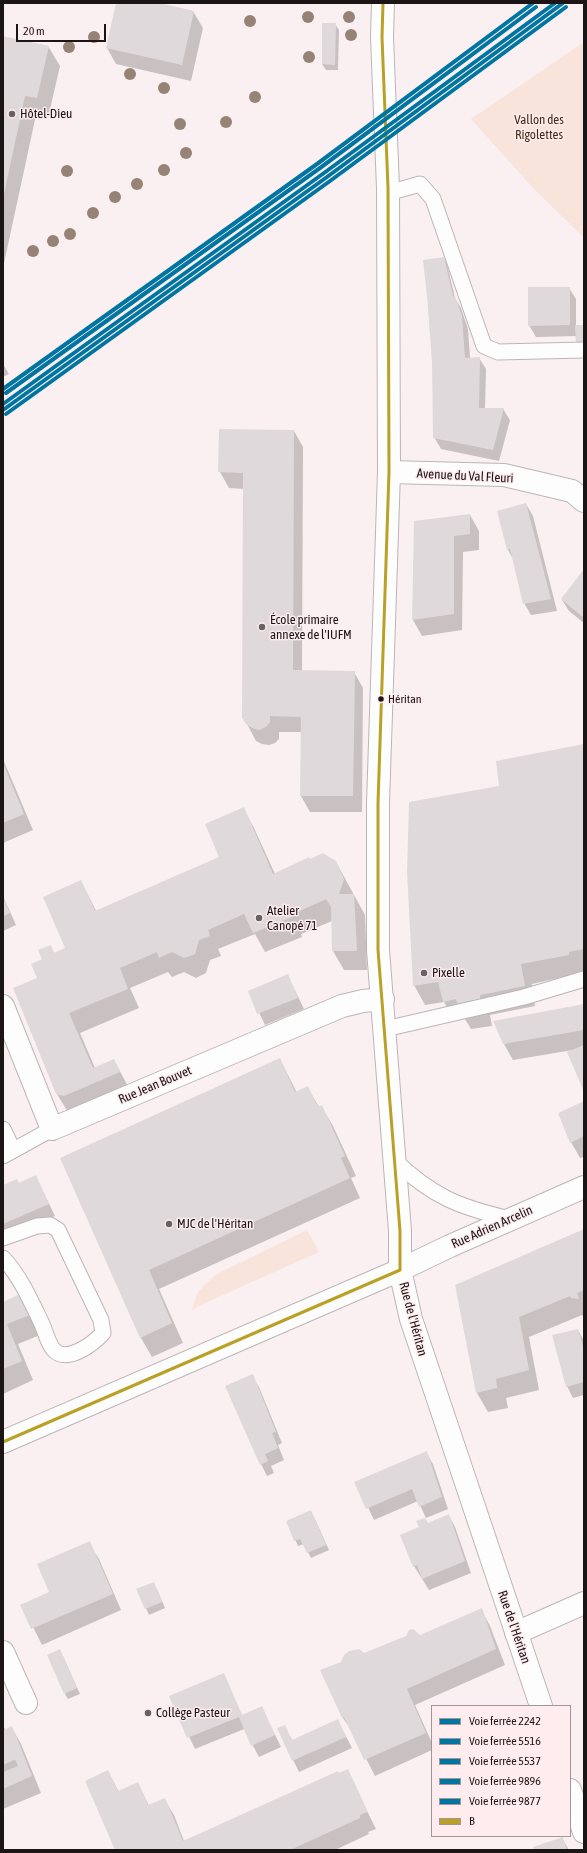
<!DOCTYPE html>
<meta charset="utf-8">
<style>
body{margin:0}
#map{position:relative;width:587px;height:1853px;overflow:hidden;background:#faf0f2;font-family:"Asap Condensed",sans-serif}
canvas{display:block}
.frame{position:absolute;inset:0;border:4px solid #1b1516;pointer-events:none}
.legend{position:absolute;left:431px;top:1705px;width:140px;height:132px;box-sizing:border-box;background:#feecef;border:1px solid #a39698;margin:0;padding:5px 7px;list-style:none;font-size:12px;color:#1b1516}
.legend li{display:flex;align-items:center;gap:8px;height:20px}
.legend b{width:20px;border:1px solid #a39698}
.scale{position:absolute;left:16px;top:24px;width:90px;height:18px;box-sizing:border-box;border:2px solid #1b1516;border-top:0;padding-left:5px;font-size:12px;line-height:14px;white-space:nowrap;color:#1b1516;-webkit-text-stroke:3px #feecef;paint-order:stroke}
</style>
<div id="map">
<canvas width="587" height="1853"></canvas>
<div class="frame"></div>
<ul class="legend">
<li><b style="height:5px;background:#0075a1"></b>Voie ferrée 2242</li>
<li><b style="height:5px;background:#0075a1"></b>Voie ferrée 5516</li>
<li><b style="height:5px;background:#0075a1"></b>Voie ferrée 5537</li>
<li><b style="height:5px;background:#0075a1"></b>Voie ferrée 9896</li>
<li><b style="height:5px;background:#0075a1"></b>Voie ferrée 9877</li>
<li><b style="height:5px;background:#b9a026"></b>B</li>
</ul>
<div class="scale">20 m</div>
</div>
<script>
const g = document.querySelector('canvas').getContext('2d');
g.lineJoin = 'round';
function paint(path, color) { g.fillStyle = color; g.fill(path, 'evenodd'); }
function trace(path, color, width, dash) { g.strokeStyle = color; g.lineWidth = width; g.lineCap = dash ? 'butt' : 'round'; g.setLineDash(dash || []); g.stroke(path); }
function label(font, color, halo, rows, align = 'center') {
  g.font = font + ' "Asap Condensed",sans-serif'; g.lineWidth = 3; g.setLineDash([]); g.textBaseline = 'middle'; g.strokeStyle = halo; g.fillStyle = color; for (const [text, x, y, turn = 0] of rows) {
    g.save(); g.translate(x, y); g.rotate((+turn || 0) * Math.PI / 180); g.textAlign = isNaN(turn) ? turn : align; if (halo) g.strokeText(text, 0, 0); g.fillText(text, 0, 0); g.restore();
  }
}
const green = new Path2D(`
 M584,42V238L533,188L471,119Z
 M307,1230L319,1252L192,1309L198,1292L215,1275Z`);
const shadow = new Path2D(`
 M117,3H155L193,11L203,28L191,81L116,64L107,48Z
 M323,24H335L339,30L338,70H326L322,64Z
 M3,37L48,46L60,66L48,118L36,115L3,268Z
 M444,258L447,264L455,298L461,308L468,329L470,358H479L486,369L485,409H503L510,420L499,461L441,449L434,437Z
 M569,288L576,299V326H584L577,336L536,337L529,325Z
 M3,364L9,374L3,377Z
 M294,431L303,447L302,671L354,672L363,688L362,812H310L301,796L302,732H279V739L275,743L269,745L262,744L256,741L247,724L244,489L229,488L220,472Z
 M526,504L533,516L557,611L531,615L524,603L513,559L508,550L499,511Z
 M470,515L479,531V550L463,552L462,630L422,636L413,620L415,522Z
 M584,571V623L569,611L562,600Z
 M584,745V972L532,984L535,1006L490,1015L492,1026L471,1029L465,1019L455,1021L444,1002L425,1005L414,985L501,786Z
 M3,759L33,830L3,843Z
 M243,808L254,828L275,874L310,860L336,862L365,915L367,970H344L333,951L332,921L301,934L302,937L265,952L255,934L218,949L221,956L210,960L206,973L196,978L184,972L172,977L168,972L130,988L139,1008L80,1033L95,1068L114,1060L131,1092L69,1114L57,1094L38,979L43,959L50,946L55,954L67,949L81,881L96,911L220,857Z
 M3,896L16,925L3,931Z
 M288,976L304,1009L265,1025L249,991Z
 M584,1005V1090L573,1050L513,1060L504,1044Z
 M280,1059L297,1093L308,1088L319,1107L321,1106L333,1126L356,1176L351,1178L360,1198L159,1289L183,1343L152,1357L141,1338L61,1159Z
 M584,1103V1157L580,1158L571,1142Z
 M36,1177L55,1216L3,1239V1186L19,1184Z
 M584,1230V1317L582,1315L529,1337L539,1390L506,1398L508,1408L488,1412L477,1393L456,1286Z
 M20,1295L40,1335L18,1344L33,1380L3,1394V1303Z
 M578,1330L584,1341V1395L573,1398L567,1386Z
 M252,1376L259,1387L282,1443L278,1445L284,1460L271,1466L274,1473L267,1476L261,1464Z
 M426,1453L433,1464L448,1509L426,1518L418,1501L374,1520L356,1482Z
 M449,1516L455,1527L471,1573L429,1590L414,1566Z
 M314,1517L329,1550L311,1558L304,1544L298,1546L287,1522Z
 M89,1543L99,1559L121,1610L42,1645L22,1605L50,1593Z
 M138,1589H157L165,1608L149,1615Z
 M481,1609L490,1626L505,1665L415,1705L432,1743V1750L375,1776L353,1733L343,1718L321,1671L364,1654L420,1637Z
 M63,1656L80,1694L68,1699L65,1694Z
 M223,1675L242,1715L262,1708L281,1747L259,1757L244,1729L195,1749L170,1697Z
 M338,1721L352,1748L299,1772L278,1729L284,1726L293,1741Z
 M3,1726L6,1730L12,1728L21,1744L41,1793L3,1809Z
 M108,1771L119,1792L138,1783L149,1806L164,1799L174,1815L184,1841L347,1771L376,1829L368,1832L369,1834L335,1850H116Z
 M562,1838L569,1850H536Z`);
const building = new Path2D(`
 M116,3H160L194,11L182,65L106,48Z
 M322,23H336L335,65L322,64Z
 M3,36L49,46L37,98L25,96L4,194Z
 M444,257L453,296H455L462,316L465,358L480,357L479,408H504L493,450L433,438L432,362L427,296L423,260Z
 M528,287H570V325L528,326Z
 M575,325H584V345H576Z
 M219,429L294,430L293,670L355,671L353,796H300L301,717L270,716V722L266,727L259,730L252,728L246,724L242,718L243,473L218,472Z
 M526,503L551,599L523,604L510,549L507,550L497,511Z
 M470,514V534L454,536V614L412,620L414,521Z
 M584,569V618L561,599Z
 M584,744V949L569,952V955L521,964L525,986L480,995L481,1006L459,1010L456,999L443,1002L438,982L413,986L407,872L409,802L499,786L496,761Z
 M3,763L24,814L3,823Z
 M244,807L273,874L309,857L310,859L323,853L336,861L344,879L339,894H354L357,951H332L331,907L326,899L291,915L292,917L253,933L244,914L208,930L210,936L199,940L195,954L184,958L172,952L159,958L157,952L120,968L128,989L69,1013L93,1068L114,1059L120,1072L64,1096L56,1094L13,988L37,978L31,964L42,959L38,950L51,945L54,953L65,948L43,897L81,880L95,911L219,857L205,824Z
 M3,897L10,913L3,916Z
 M288,974L298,998L257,1014L248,991Z
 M584,1004V1030L503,1044L493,1021Z
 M584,1045V1092L567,1052Z
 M280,1058L295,1092L308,1086L318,1107L322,1105L345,1156L341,1158L350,1178L149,1270L172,1323L140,1338L60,1158Z
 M584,1101V1136L570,1143L558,1113Z
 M36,1175L49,1204L3,1224V1185L17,1179L19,1183Z
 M584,1229V1290L577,1293L579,1299L571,1298L570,1296L519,1317L529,1370L496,1379L497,1388L476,1393L455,1285Z
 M20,1294L30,1315L7,1324L22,1361L3,1369V1302Z
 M578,1329L584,1350V1382L566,1387L552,1335Z
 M253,1374L276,1432L272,1433L278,1448L265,1454L268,1461L260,1465L225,1386Z
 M427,1451L442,1497L419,1507L412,1489L366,1509L354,1482Z
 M311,1510L326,1545L307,1553L300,1539L294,1541L286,1521Z
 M449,1514L465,1561L422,1579L417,1565L413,1567L400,1535L419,1527L416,1521L425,1518L428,1523Z
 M90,1541L113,1594L31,1629L20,1605L49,1592L37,1564Z
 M154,1582L162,1602L145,1609L136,1589Z
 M482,1608L496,1649L407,1689L426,1733L364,1760L344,1717L342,1718L320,1670L341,1662L344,1655L349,1651L359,1649L364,1653L406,1636L409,1630L413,1629L420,1635Z
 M60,1649L77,1688L64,1694L47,1655Z
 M224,1673L242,1715L262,1706L275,1735L251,1746L239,1717L187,1738L169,1696Z
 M338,1719L346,1737L292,1761L277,1728L285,1725L292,1740Z
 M12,1726L32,1776L3,1789V1772L18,1766L16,1761L14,1760L3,1765V1730Z
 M348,1769L368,1812L360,1815V1818L290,1850H115L85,1781L108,1770L118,1791L138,1782L148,1805L165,1798L183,1841L338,1771L339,1773Z
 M563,1837L567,1850H534L533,1847Z`);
const lane = new Path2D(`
 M388,193L420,184L433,199L484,346L498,352L584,350
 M385,1029L524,997L584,979
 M3,1129L13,1150
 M3,1156L52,1129
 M394,1160C433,1197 459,1207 510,1219
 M3,1238L37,1226L50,1225L58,1230L101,1320L103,1333C94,1343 66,1365 53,1349C48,1343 45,1331 42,1324C31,1301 20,1276 3,1258`);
const street = new Path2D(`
 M389,472L504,475L572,491L584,501
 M3,1006L52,1129L342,1006L363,1001L383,999
 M3,1442L400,1270L450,1246L584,1187
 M516,1633L584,1603
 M3,1652L26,1703`);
const secondary = new Path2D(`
 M383,3L382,37L388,188L389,472L378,803V950L400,1231V1270L411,1319L541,1706
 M570,1790L584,1832`);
const bus1 = new Path2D(`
 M383,3L382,37L388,188L389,472L378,803V950L400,1231V1270
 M3,1442L400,1270`);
const rail1 = new Path2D(`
 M3,410L327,177L563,3`);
const rail2 = new Path2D(`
 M6,414L330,181L566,7`);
const rail3 = new Path2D(`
 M3,389L317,164L533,3`);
const rail4 = new Path2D(`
 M3,404L324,173L555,3`);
const rail5 = new Path2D(`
 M6,393L320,168L536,7`);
const trees = [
 [308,17],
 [349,17],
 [250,21],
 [351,35],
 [94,37],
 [69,47],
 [309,57],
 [130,74],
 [164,88],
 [255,97],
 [226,122],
 [180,124],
 [186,153],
 [164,170],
 [67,171],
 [137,184],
 [115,197],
 [93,213],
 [70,234],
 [53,241],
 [33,251]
];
const markers = [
 [12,114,4,"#696263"],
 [262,627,4,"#696263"],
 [381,699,3.5,"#1b1516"],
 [259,918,4,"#696263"],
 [424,973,4,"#696263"],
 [169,1224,4,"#696263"],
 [148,1713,4,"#696263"]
];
const busNames = [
 ["Héritan",388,699]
];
const poiNames = [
 ["Hôtel-Dieu",20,114],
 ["École primaire",270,620],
 ["annexe de l'IUFM",270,635],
 ["Atelier",267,911],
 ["Canopé 71",267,926],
 ["Pixelle",432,973],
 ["MJC de l'Héritan",177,1224],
 ["Collège Pasteur",156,1713]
];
const parkNames = [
 ["Vallon des",539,120],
 ["Rigolettes",539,135]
];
const streetNames = [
 ["Avenue du Val Fleuri",465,476,3],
 ["Rue Jean Bouvet",155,1085,-23],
 ["Rue Adrien Arcelin",492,1227,-24],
 ["Rue de l'Héritan",413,1319,75],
 ["Rue de l'Héritan",514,1627,71]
];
paint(green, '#f8e4da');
paint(shadow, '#0003');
paint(building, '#e0d9db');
trace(lane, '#bcb5b6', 17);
trace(street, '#bcb5b6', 24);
trace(secondary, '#bcb5b6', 24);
trace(lane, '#fefdfd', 15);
trace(street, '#fefdfd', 22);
trace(secondary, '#fefdfd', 22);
trace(bus1, '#b9a026', 3);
trace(rail1, '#0075a1', 4);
trace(rail2, '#0075a1', 4);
trace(rail3, '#0075a1', 4);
trace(rail4, '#0075a1', 4);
trace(rail5, '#0075a1', 4);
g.fillStyle = '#978376';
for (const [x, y] of trees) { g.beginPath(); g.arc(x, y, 6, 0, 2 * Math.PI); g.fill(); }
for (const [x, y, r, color] of markers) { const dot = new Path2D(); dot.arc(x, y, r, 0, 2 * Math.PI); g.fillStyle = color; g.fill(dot); trace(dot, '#feecef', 1.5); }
label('12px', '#1b1516', '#feecef', busNames, 'left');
label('13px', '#1b1516', '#feecef', poiNames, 'left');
label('13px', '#462a10', '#feecef', parkNames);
label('13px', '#1b1516', '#feecef', streetNames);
</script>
